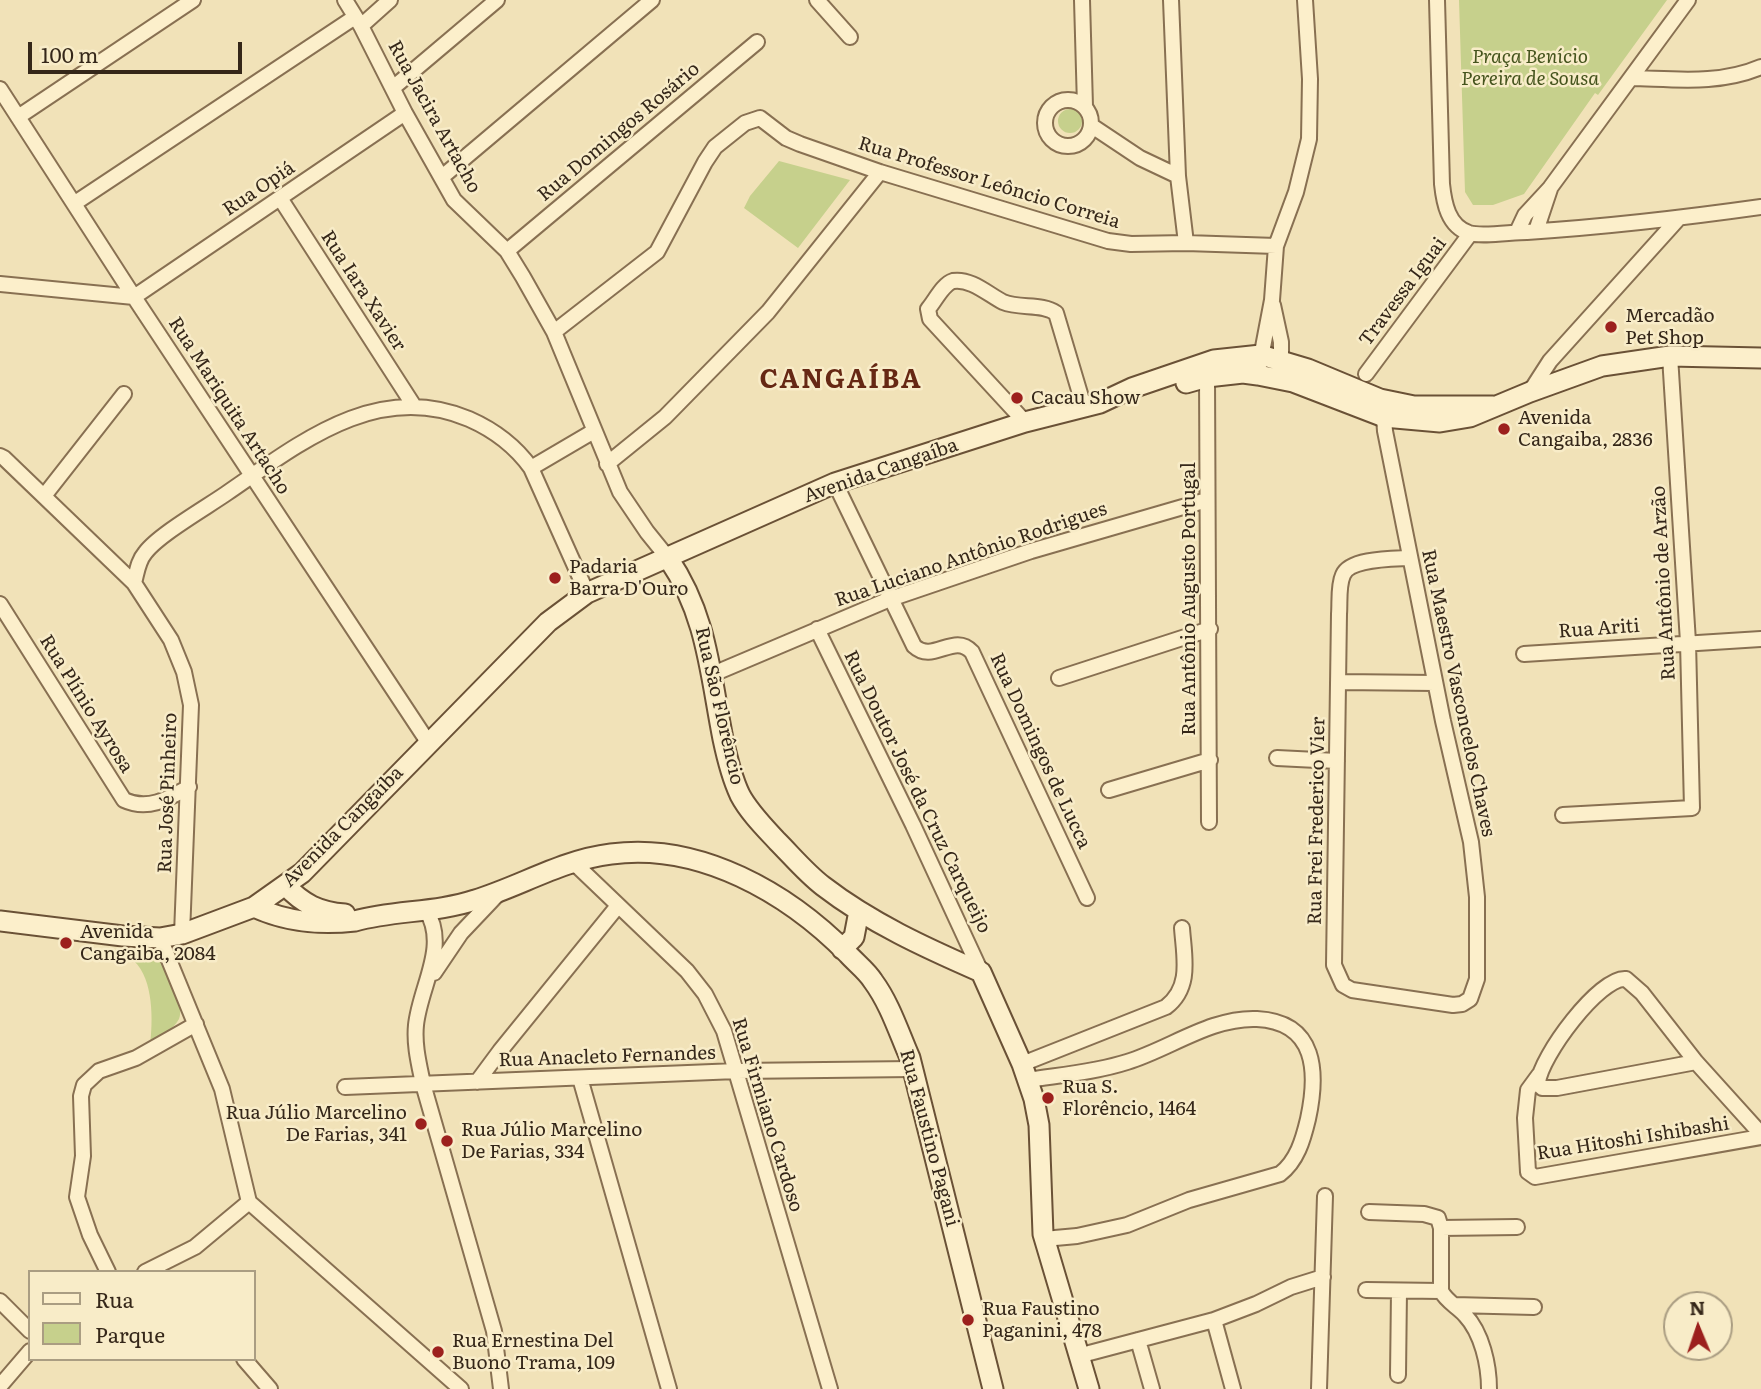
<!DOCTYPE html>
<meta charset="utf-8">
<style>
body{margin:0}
#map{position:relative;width:1761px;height:1389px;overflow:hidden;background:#f1e2b8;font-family:Literata,serif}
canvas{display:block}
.legend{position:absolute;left:28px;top:1270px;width:228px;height:91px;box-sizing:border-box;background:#f8ecc8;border:2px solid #aa9d82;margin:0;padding:9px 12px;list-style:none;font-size:21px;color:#352719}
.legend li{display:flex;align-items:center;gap:14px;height:35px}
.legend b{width:35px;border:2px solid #aa9d82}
.north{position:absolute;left:1663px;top:1291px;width:70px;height:70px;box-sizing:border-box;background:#f8ecc8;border:2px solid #aa9d82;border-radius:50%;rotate:358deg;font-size:19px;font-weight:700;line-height:28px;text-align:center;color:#352719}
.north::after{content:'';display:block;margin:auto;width:24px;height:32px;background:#9c201d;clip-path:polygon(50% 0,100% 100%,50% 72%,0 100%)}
.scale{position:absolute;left:28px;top:42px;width:214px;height:32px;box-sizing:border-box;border:4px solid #352719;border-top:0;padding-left:9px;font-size:21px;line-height:24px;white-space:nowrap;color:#352719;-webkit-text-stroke:5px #f8ecc8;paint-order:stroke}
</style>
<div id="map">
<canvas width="1761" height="1389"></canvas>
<ul class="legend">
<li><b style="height:9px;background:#fcefcb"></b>Rua</li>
<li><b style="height:19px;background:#c6d08c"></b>Parque</li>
</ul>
<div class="north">N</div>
<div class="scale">100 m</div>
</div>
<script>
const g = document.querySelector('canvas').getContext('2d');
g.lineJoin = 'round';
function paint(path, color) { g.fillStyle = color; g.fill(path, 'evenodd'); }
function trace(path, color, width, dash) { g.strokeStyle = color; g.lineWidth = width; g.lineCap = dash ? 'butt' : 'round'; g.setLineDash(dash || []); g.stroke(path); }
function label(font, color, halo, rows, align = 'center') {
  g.font = font + ' Literata,serif'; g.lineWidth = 5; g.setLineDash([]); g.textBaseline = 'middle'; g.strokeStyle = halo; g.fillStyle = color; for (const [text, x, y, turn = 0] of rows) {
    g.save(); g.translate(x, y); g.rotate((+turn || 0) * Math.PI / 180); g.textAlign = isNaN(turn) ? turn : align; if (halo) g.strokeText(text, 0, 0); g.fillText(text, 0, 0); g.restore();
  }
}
const green = new Path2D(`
 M1459,0H1667L1598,95L1595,93L1524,194L1493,205H1473L1465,192Z
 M1058 121a12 12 0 1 1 24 0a12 12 0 1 1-24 0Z
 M779,161L850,180L798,248L744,208L750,196Z
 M115,949L156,950C163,964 186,1005 179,1019C173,1030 159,1038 150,1046C153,1021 154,980 134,961C129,956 121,953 115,949Z`);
const street = new Path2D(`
 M345,0L361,26L405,113L454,200L507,251L523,277L554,332L620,492L647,532L668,558
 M817,0L850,37
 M1082,0L1085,106
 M1171,0L1178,176L1186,243
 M1437,0L1442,184C1444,203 1448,226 1469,233C1482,237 1512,232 1527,232C1605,227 1683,218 1761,207
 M361,26L390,0
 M1631,78C1675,79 1719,85 1761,67
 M394,87L497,0
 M0,89L134,297L428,742
 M1045 123a23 23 0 1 1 46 0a23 23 0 1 1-46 0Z
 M18,117L193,0
 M1092,126L1140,158L1178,176
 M442,177L652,0
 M280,198L414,406
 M75,203L355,17
 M1536,231L1550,189
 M1517,232L1525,215L1550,188L1688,0
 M507,251L757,42
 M0,284L134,297
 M134,297L405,113
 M1273,305L1281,342V368
 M554,332L657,252L705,162L715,147L745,123L760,118L786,138L800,144L880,172L1108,241L1131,244L1186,243L1276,246
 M1260,363L1272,300L1276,246L1296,192L1309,139L1310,79L1305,0
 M1366,374L1470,234
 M1207,377L1209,822
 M1530,392L1550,361L1678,219
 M1384,417L1385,431L1443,721L1471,842L1477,897V979L1470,999L1462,1004L1453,1005L1352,990L1343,985L1334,965L1339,614C1340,602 1338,586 1343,575C1350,558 1394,559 1410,558
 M1025,422L930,319L928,309C935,301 943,284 953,281C971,278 989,295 1003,302C1020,309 1042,303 1056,313L1084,407
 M0,456L4,458L134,583L171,640L184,672L191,705L182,934
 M607,464L665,417L768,312L880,172
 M531,468L594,431
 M835,483L914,646C933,664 954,632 972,652L1087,898
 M44,496L124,394
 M134,583C137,572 138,561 145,553C158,535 207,507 227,493C300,443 377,380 469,419C494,430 516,447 531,468L587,593
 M0,604L124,800C148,811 168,799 189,787
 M817,629L913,825L981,972
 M1524,654L1761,639
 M713,674L890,599L1031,551L1207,500
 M1059,678L1210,629
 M1339,682L1435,683
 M1277,758L1337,761
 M1109,790L1210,760
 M1563,815L1692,808L1688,642L1670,356
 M572,861L687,971L705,994L724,1031L830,1389
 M426,910C449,946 420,986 416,1025C414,1045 419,1064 423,1084L494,1331L501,1389
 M160,938L222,1089L249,1202
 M434,973L461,933L498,894
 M1696,1062L1557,1088H1542L1538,1083C1540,1057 1600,976 1626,979L1642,993L1696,1062L1761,1134
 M1022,1064L1166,1007C1192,987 1184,957 1182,928
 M1539,1075L1528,1090L1525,1118L1528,1172L1535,1177L1761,1137
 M580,1078L669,1389
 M1028,1080C1060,1075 1096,1072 1127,1062C1170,1049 1211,1017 1257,1019C1317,1022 1318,1073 1308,1119C1303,1140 1297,1161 1280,1174L1189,1200L1127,1225L1077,1236L1044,1239
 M477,1082L500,1051L617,907
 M345,1087L737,1071L913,1069
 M249,1202L461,1389
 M1369,1212L1424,1214L1438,1218L1441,1228V1291C1447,1302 1457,1306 1465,1315C1482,1333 1489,1365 1489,1389
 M1441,1228L1517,1227
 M108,1272L90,1235L77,1197L83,1156L81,1096L84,1085L99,1071L136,1058L196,1024
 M145,1272L195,1247L249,1202
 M1366,1290L1441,1291
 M0,1301L30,1331
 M1454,1305L1534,1307
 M1214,1320L1233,1389
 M1138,1340L1152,1389
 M1078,1356L1214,1320L1256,1304L1291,1287L1323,1277
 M244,1359L270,1389
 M1398,1375L1399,1291
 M0,1386L30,1351
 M1319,1389L1325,1196`);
const secondary = new Path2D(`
 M1186,383L1207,377L1243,373L1258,375L1293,382L1384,417L1440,422L1470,417L1530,392L1602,366L1670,356L1761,358
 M668,558C707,615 710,673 723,739C727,758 732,778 740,795C749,812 764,827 777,841C792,856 806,873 823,886C871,923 926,948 981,972L1022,1064L1034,1099L1039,1125L1043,1234L1089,1389
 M286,886C303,904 319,912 345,914
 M254,907C287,922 319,925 355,921C394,910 436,913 475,900C521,886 562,860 611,854C700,842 788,893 848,954C856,963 867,971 873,981C890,1004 899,1033 910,1058L993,1389
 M0,921L123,936L160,938L182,934L254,907L302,873L548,622L587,593L835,483L1025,422L1100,403L1132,388L1214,360L1261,355L1308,369L1380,399L1414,406H1493
 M842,949L854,937L859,911`);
const markers = [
 [1611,327,7,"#9c201d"],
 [1017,398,7,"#9c201d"],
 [1504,429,7,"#9c201d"],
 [555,578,7,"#9c201d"],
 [66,943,7,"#9c201d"],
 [1048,1098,7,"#9c201d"],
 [421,1124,7,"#9c201d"],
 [447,1141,7,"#9c201d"],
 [968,1320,7,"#9c201d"],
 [438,1352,7,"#9c201d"]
];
const parkNames = [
 ["Praça Benício",1530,57],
 ["Pereira de Sousa",1530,79]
];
const streetNames = [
 ["Rua Jacira Artacho",434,117,61],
 ["Rua Domingos Rosário",619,132,-40],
 ["Rua Professor Leôncio Correia",989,183,17],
 ["Rua Opiá",259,189,-34],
 ["Rua Iara Xavier",363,291,57],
 ["Travessa Iguai",1403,292,-53],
 ["Rua Mariquita Artacho",229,406,57],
 ["Avenida Cangaíba",881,471,-19],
 ["Rua Luciano Antônio Rodrigues",971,555,-19],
 ["Rua Antônio de Arzão",1664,583,-93],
 ["Rua Antônio Augusto Portugal",1189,599,-90],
 ["Rua Ariti",1599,629,-4],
 ["Rua Maestro Vasconcelos Chaves",1458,693,78],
 ["Rua Plínio Ayrosa",86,704,58],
 ["Rua São Florêncio",719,706,77],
 ["Rua Domingos de Lucca",1040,751,65],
 ["Rua Doutor José da Cruz Carqueijo",917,792,64],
 ["Rua José Pinheiro",168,793,-88],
 ["Rua Frei Frederico Vier",1317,821,-89],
 ["Avenida Cangaíba",343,827,-45],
 ["Rua Anacleto Fernandes",607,1057,-2],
 ["Rua Firmiano Cardoso",767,1115,73],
 ["Rua Faustino Pagani",929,1138,75],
 ["Rua Hitoshi Ishibashi",1633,1139,-9]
];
const poiNames = [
 ["Mercadão",1625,316],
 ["Pet Shop",1625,338],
 ["Cacau Show",1031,398],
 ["Avenida",1518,418],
 ["Cangaiba, 2836",1518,440],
 ["Padaria",569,567],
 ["Barra D'Ouro",569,589],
 ["Avenida",80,932],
 ["Cangaiba, 2084",80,954],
 ["Rua S.",1062,1087],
 ["Florêncio, 1464",1062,1109],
 ["Rua Júlio Marcelino",407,1113,"right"],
 ["De Farias, 341",407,1135,"right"],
 ["Rua Júlio Marcelino",461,1130],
 ["De Farias, 334",461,1152],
 ["Rua Faustino",982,1309],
 ["Paganini, 478",982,1331],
 ["Rua Ernestina Del",452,1341],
 ["Buono Trama, 109",452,1363]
];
const districtNames = [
 ["CANGAÍBA",841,380]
];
paint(green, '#c6d08c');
trace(street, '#887052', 18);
trace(secondary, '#6a5136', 23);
trace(street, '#fcefcb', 14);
trace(secondary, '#fcefcb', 19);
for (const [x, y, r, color] of markers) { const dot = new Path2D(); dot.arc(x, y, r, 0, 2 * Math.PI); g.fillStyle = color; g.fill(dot); trace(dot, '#f8ecc8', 2.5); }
label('italic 19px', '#45541d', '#f8ecc8', parkNames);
label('19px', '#352719', '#f8ecc8', streetNames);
label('19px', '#352719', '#f8ecc8', poiNames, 'left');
g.letterSpacing = '2px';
label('bold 26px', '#662814', '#f8ecc8', districtNames);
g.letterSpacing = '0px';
</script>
